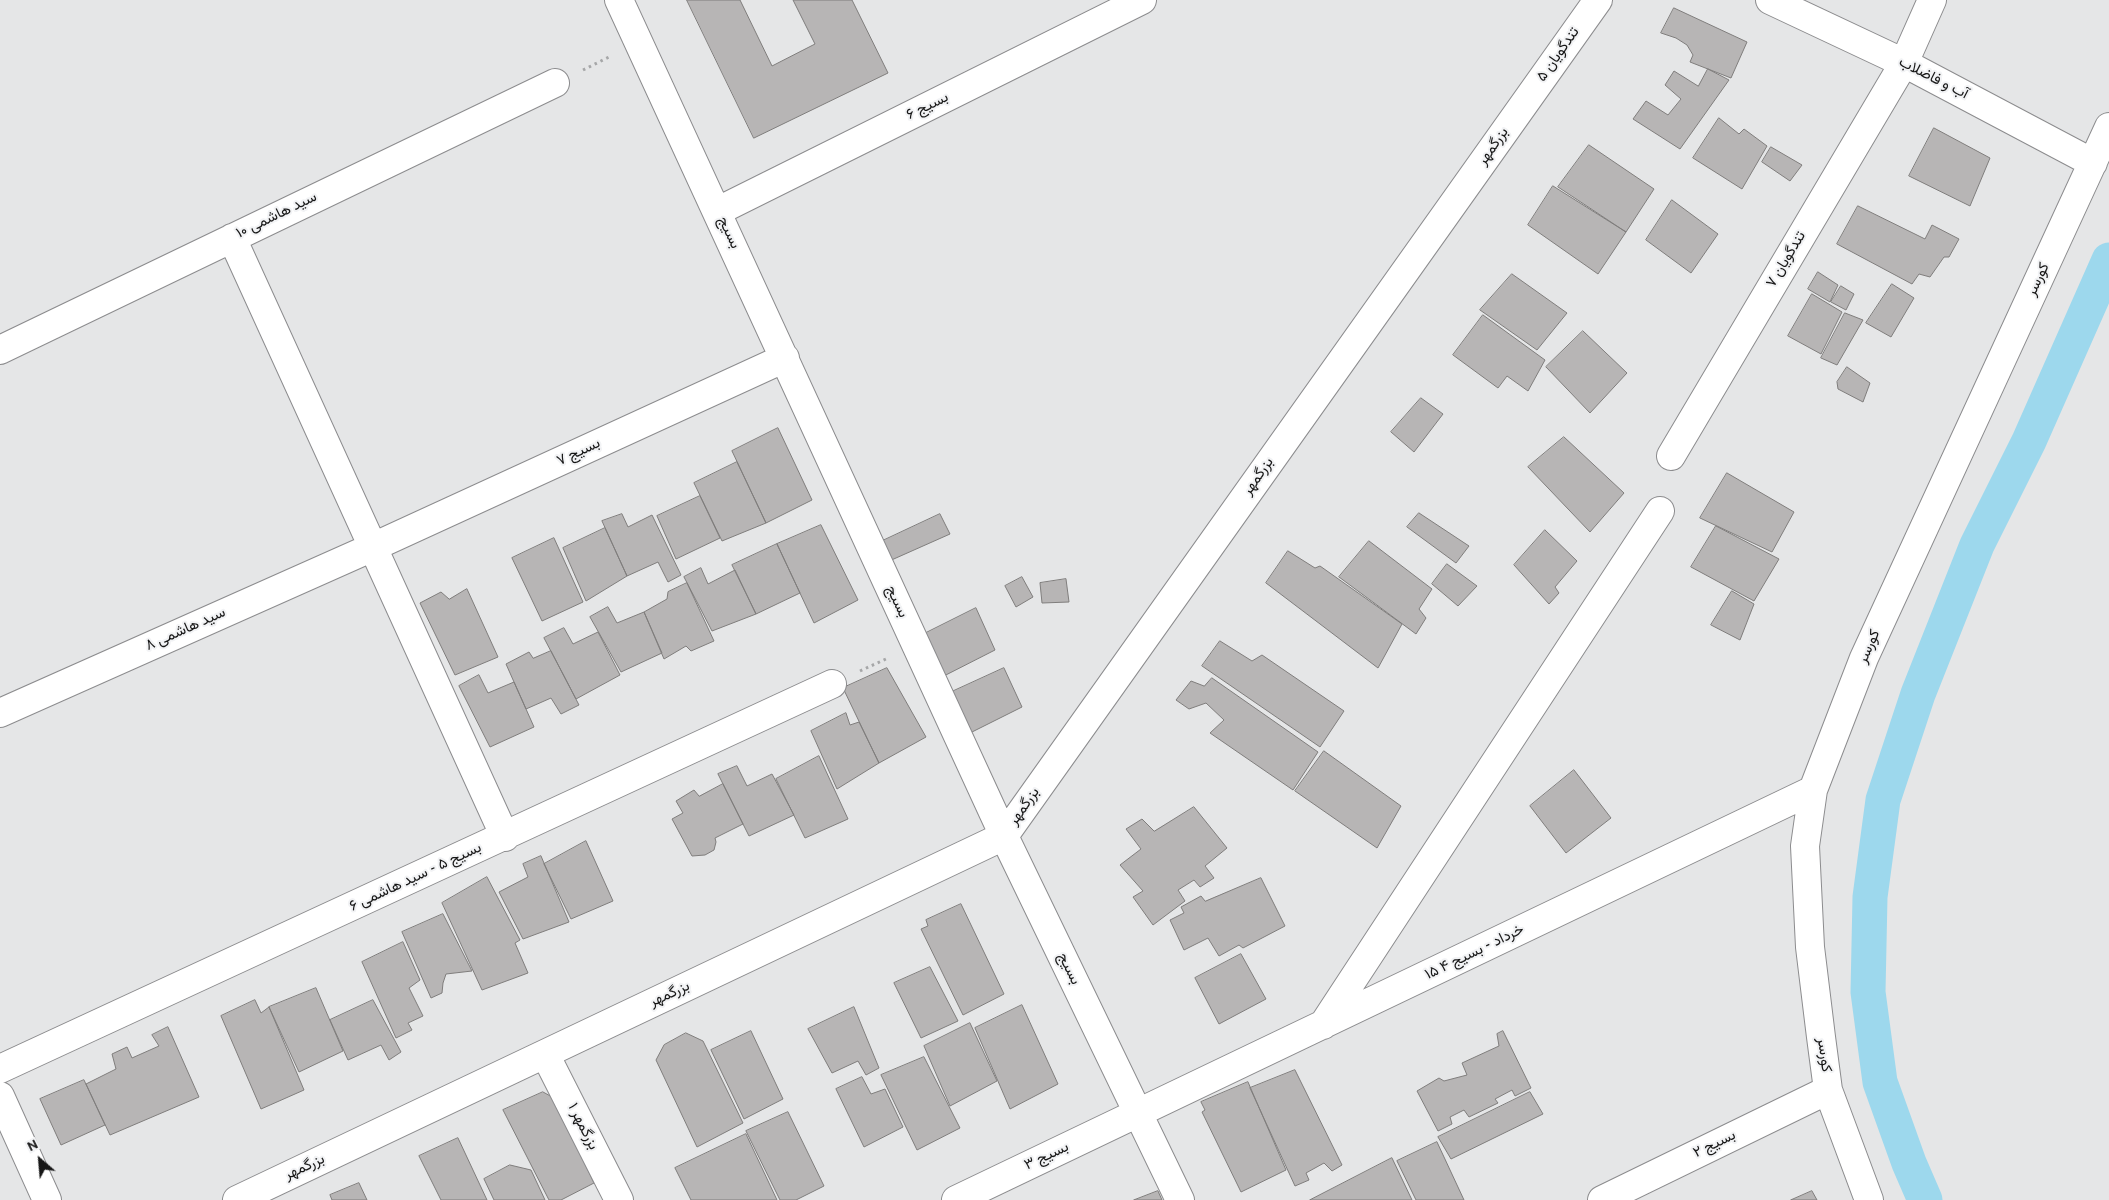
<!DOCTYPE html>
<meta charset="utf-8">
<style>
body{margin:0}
#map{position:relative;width:2109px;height:1200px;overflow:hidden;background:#e5e6e7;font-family:Overpass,sans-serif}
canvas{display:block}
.north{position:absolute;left:15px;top:1135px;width:50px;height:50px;-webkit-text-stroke:4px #f2f3f5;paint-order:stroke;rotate:333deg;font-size:14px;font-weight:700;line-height:20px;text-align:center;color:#171717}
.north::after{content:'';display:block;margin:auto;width:18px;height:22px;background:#171717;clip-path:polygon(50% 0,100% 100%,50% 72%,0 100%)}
</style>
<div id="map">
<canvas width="2109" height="1200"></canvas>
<div class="north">N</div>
</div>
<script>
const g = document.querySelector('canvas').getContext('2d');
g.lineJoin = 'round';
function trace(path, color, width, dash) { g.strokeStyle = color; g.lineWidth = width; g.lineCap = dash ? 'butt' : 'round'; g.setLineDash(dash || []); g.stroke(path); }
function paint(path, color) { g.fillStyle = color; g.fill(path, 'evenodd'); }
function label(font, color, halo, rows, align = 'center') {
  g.font = font + ' Overpass,Vazirmatn,sans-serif'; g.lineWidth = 4; g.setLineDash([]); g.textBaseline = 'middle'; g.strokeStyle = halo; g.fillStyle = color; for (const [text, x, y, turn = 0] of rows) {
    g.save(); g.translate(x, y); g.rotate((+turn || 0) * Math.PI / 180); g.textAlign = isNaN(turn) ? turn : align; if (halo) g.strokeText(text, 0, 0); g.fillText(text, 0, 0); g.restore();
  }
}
const canal = new Path2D(`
 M1925,1200L1909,1163L1880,1082L1868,992L1870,897L1883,800L1918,694L1977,545L2029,441L2109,260`);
const building = new Path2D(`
 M687,0H740L772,66L815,44L793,0H852L888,73L754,138Z
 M1674,8L1747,42L1731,78L1690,62L1693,55L1687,45L1676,38L1661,33Z
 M1708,69L1729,80L1680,149L1633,119L1646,101L1668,115L1681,99L1665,85L1674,71L1698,86Z
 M1719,118L1739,134L1744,129L1767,146L1742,189L1693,158Z
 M1934,128L1990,158L1970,206L1909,176Z
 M1589,145L1654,189L1626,232L1558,187Z
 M1771,147L1802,165L1790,181L1762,162Z
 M1553,186L1626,232L1598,274L1528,225Z
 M1672,200L1718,234L1691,273L1646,240Z
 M1858,206L1925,239L1932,225L1959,239L1949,257H1944L1930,277L1919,274L1912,284L1837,244Z
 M1818,272L1838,285L1830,302L1808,289Z
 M1512,274L1567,313L1537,350L1480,310Z
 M1892,284L1914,298L1891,337L1866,323Z
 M1841,286L1854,294L1846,310L1831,302Z
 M1812,294L1842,312L1821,354L1788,336Z
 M1845,313L1863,320L1837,365L1821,358Z
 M1483,315L1545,360L1528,391L1507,376L1498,388L1453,355Z
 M1583,331L1627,373L1590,413L1546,367Z
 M1847,367L1870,383L1863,402L1838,389L1837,382Z
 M1421,398L1443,414L1414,452L1391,432Z
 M778,428L812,500L766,523L732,451Z
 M1564,437L1624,493L1590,532L1528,467Z
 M737,462L766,523L722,541L694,483Z
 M1727,473L1794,512L1772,552L1700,518Z
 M700,496L720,538L676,559L657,516Z
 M1419,513L1469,546L1456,563L1407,527Z
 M622,514L628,527L652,515L681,575L668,582L658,562L627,576L602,521Z
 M940,514L950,534L887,562L876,544Z
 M821,525L858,600L814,623L777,544Z
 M1716,526L1779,559L1754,601L1691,567Z
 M605,528L627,576L586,601L563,548Z
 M1545,530L1577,561L1555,587L1559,593L1549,604L1514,565Z
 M554,538L583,602L542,621L512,558Z
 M1369,541L1432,589L1419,609L1426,618L1416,634L1339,577Z
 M777,544L800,593L756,614L732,565Z
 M1288,551L1315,568L1320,566L1402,624L1378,668L1266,583Z
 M1447,564L1477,586L1458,606L1432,584Z
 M701,568L708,584L735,570L756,614L712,631L684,577Z
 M1022,577L1033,597L1016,607L1005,586Z
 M1066,579L1069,602L1042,603L1040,583Z
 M687,583L714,641L691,651L686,646L664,659L644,612L667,599L668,592Z
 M467,589L498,657L455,675L420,603L441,592L449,599Z
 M1732,591L1754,604L1740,640L1711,625Z
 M608,607L617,623L644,612L662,653L621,672L590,617Z
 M976,608L995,650L936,680L918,637Z
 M564,628L573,644L598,632L620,675L576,699L544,638Z
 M1220,641L1252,661L1262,655L1344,711L1320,747L1202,666Z
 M551,651L579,705L561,714L551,698L526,709L506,664L529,652L533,658Z
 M887,668L926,737L879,763L843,688Z
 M1004,668L1022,707L964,736L945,695Z
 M479,675L488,693L514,682L534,727L490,747L459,686Z
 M1212,678L1318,752L1293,790L1210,733L1224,720L1206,703L1189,709L1176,700L1191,681L1204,686Z
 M846,713L850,725L859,722L879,763L837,789L811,731Z
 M1324,751L1401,806L1377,848L1295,791Z
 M819,756L848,819L805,838L776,779Z
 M737,766L747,786L772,774L794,815L749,836L718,774Z
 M1574,770L1611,818L1566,853L1530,806Z
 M723,784L743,824L715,838L716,842L714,850L705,855L692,856L672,819L683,813L676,801L694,790L699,796Z
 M1194,807L1227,848L1205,866L1214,878L1200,887L1194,880L1178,890L1185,901L1153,925L1133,897L1143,891L1120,865L1141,849L1126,829L1142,819L1154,831Z
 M586,841L613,901L571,919L544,864Z
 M541,856L569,922L523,939L499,892L528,877L523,864Z
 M487,877L520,940L515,943L528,973L482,990L442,903Z
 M1261,878L1285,926L1243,948L1239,945L1219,956L1208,938L1184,950L1170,920L1184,913L1181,907L1201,896L1205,901Z
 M961,904L1004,994L963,1015L921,929L928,926L926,920Z
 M443,914L472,971L446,974L443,983L442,993L431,998L402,932Z
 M403,942L420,980L409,988L423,1016L408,1023L412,1030L396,1038L362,962Z
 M1241,954L1266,999L1219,1024L1195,978Z
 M930,967L958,1021L921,1038L894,983Z
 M316,988L343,1051L299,1072L269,1007Z
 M255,1000L261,1013L269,1007L304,1090L261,1109L221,1016Z
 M373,1000L401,1052L389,1060L381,1045L348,1060L330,1020Z
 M1022,1005L1058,1084L1010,1109L975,1028Z
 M854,1007L879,1068L866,1075L858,1061L832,1073L808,1029Z
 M970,1023L997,1081L950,1106L924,1046Z
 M168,1027L199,1097L110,1135L86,1084L116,1069L112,1054L127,1047L132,1058L159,1046L152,1035Z
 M751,1031L783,1099L744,1119L711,1050Z
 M1503,1031L1531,1088L1515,1096L1512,1090L1495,1099L1498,1103L1469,1117L1464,1110L1450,1117L1452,1124L1438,1131L1417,1091L1439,1078L1444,1081L1467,1075L1462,1063L1499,1046L1497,1034Z
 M686,1033L703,1041L743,1123L697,1147L656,1060L664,1045Z
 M924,1057L960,1128L917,1150L881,1075Z
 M1295,1070L1342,1165L1332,1171L1324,1163L1306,1173L1309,1180L1295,1186L1250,1088Z
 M862,1077L871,1094L885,1089L903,1127L864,1147L836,1089Z
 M84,1080L105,1125L61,1145L40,1099Z
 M1248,1082L1286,1170L1241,1192L1202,1112L1205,1110L1201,1102Z
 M543,1092L554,1098L594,1183L561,1200H549L503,1110Z
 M1530,1092L1543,1114L1451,1159L1438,1137Z
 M788,1112L824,1186L796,1200H780L746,1131Z
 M746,1134L777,1200H691L675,1168Z
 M458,1138L487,1200H441L419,1156Z
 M1437,1142L1464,1200H1416L1397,1161Z
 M1392,1158L1412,1200H1310Z
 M510,1165L531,1170L545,1200H494L484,1179Z
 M359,1183L367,1200H332L330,1195Z
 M1158,1191L1162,1200H1134Z
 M1812,1191L1817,1200H1791Z`);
const path = new Path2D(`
 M583,70L611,56
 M860,671L888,658`);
const minor = new Path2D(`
 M619,0L1004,836L1180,1200
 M1770,0L1904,63L2093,163
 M718,211L1142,0
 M232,238L505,837
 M0,350L555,83
 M1671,456L1904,63L1932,0
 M0,713L373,547L785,358
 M1323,1025L1660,511
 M545,1054L619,1200
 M0,1069L832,684
 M0,1096L47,1200
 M237,1200L1004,836L1598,0
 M956,1200L1813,790
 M1602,1200L1828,1090
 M1869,1200L1828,1090L1821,1037L1810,947L1805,846L1813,790L1864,658L2109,127`);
const streetNames = [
 ["تندگویان ۵",1559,55,-55],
 ["آب و فاضلاب",1933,79,27],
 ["بسیج ۶",928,107,-26],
 ["بزرگمهر",1494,147,-55],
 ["سید هاشمی ۱۰",277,216,-26],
 ["بسیج",728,233,65],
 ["تندگویان ۷",1787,260,-59],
 ["کورسر",2039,280,-65],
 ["بسیج ۷",579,453,-25],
 ["بزرگمهر",1259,477,-55],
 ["بسیج",896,602,65],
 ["سید هاشمی ۸",186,630,-24],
 ["کورسر",1870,647,-66],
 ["بزرگمهر",1025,807,-55],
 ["بسیج ۵ - سید هاشمی ۶",416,878,-25],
 ["۱۵ خرداد - بسیج ۴",1475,953,-26],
 ["بسیج",1068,969,64],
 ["بزرگمهر",670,995,-25],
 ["کورسر",1823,1055,82],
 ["بزرگمهر ۱",582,1127,63],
 ["بسیج ۲",1715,1145,-26],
 ["بسیج ۳",1047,1157,-25],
 ["بزرگمهر",305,1168,-25]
];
trace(canal, '#9dd8ed', 35);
paint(building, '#b7b5b5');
trace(building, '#7f7d7c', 1);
trace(minor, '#8c8c8e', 30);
trace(path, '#a6a7a8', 3, [2.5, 4]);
trace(minor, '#fff', 28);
label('15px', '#171717', '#f2f3f5', streetNames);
</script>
